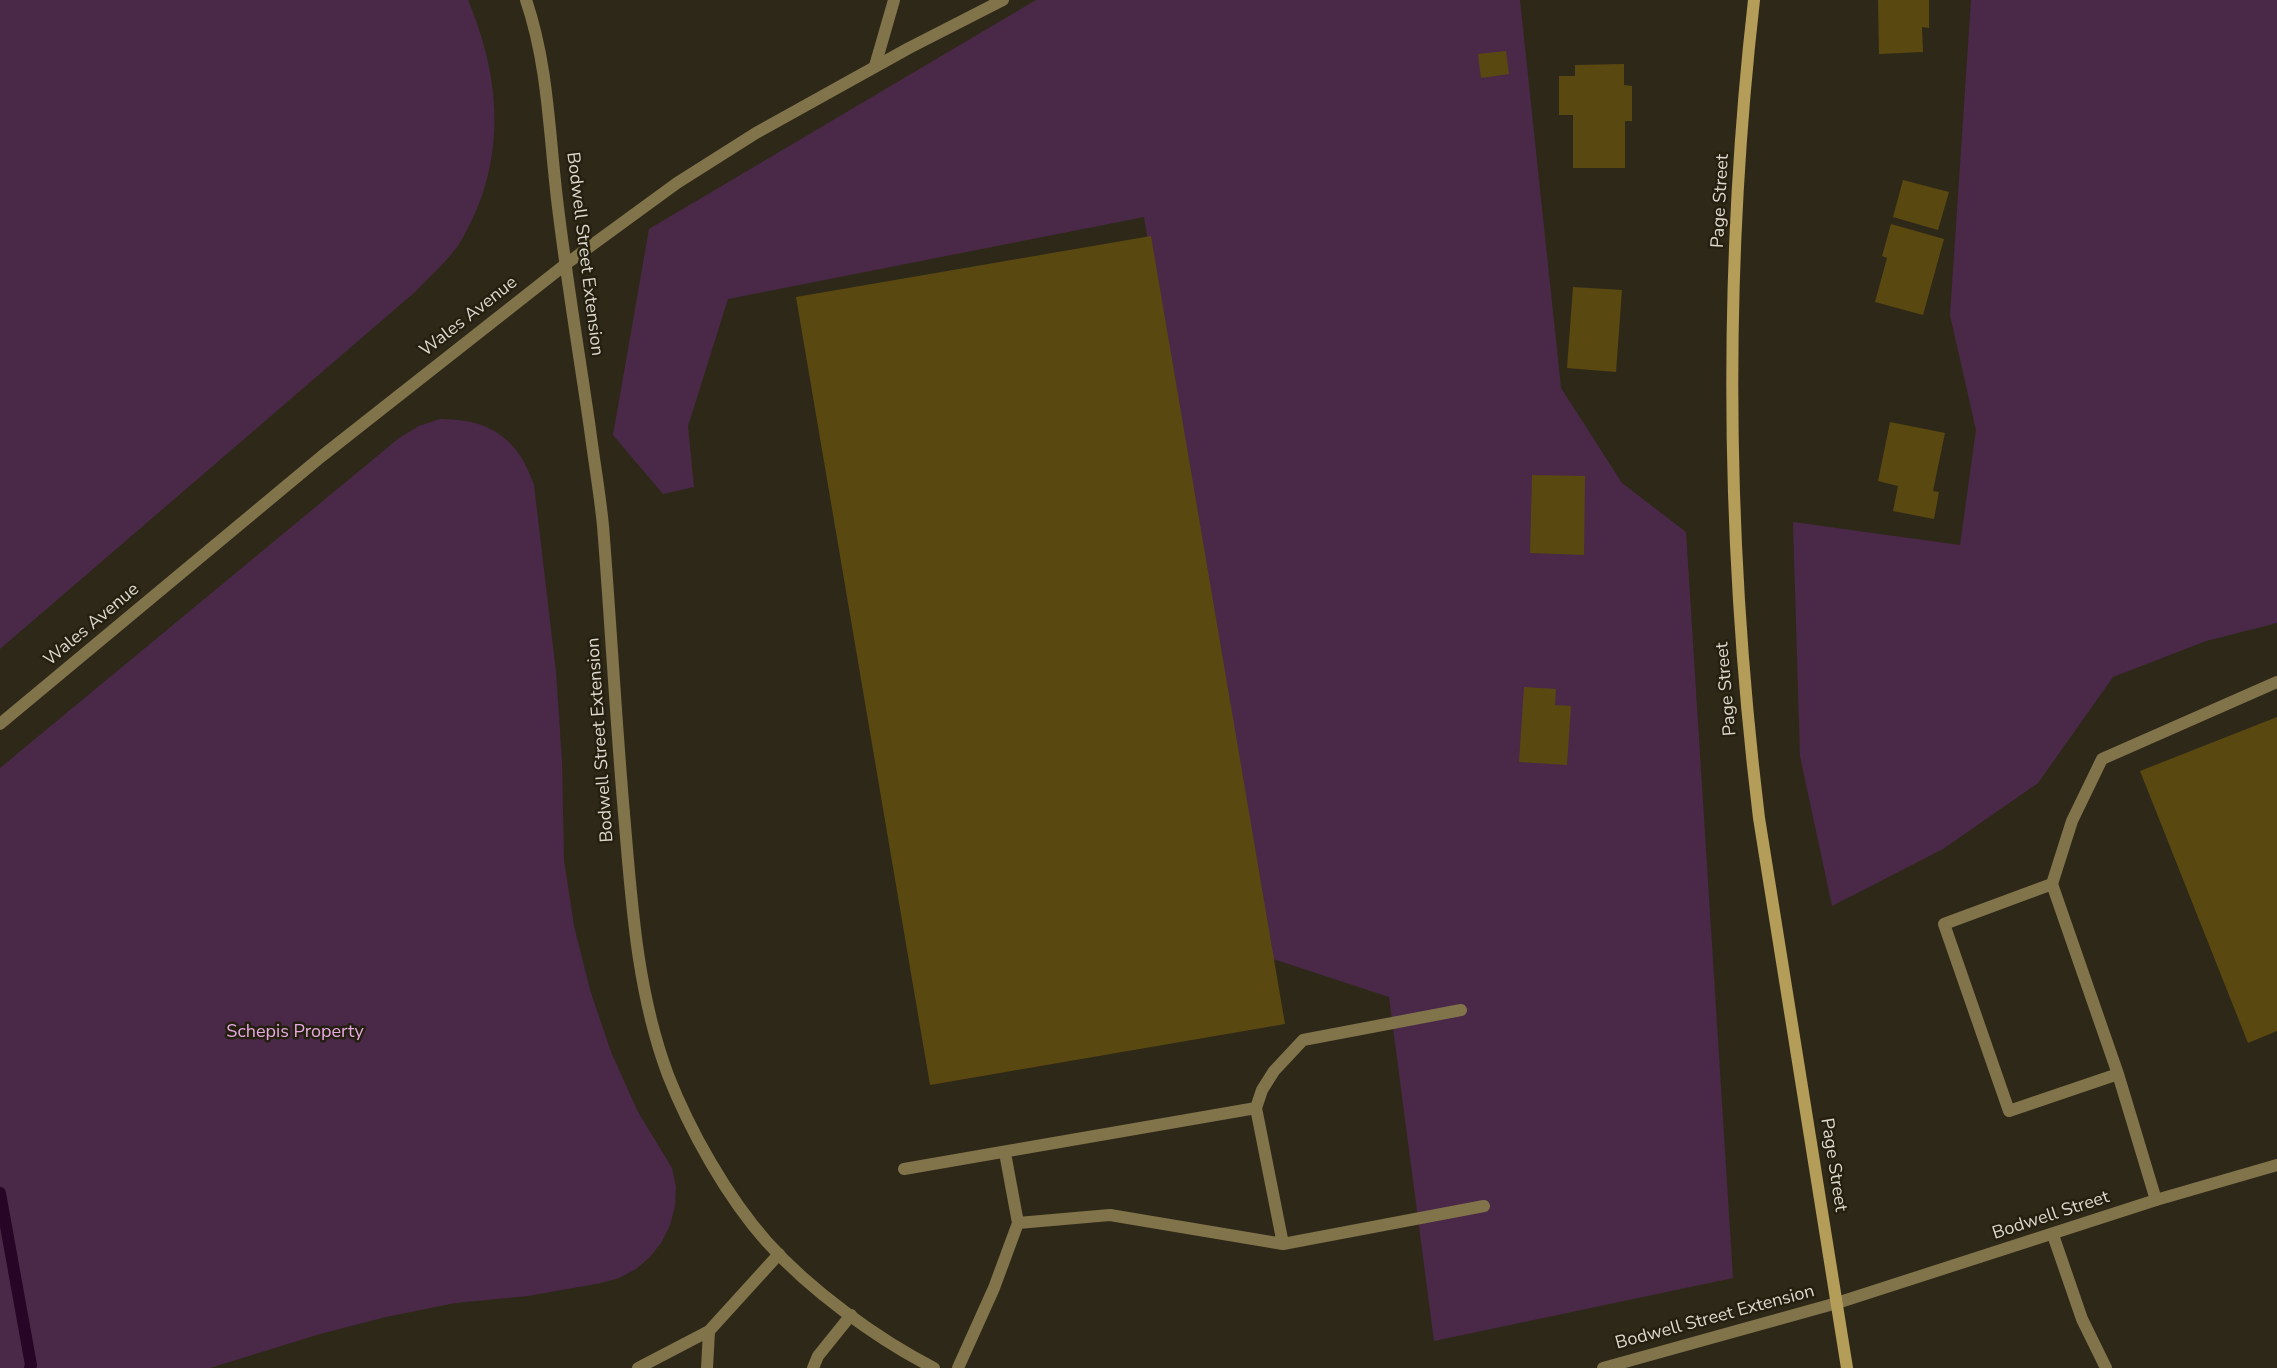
<!DOCTYPE html>
<style>
body{margin:0}
canvas{display:block;background:#2e2818}
</style>
<canvas width="2277" height="1368"></canvas>
<script>
const g = document.querySelector('canvas').getContext('2d');
g.lineJoin = 'round';
function paint(path, color) { g.fillStyle = color; g.fill(path, 'evenodd'); }
function trace(path, color, width, dash) { g.strokeStyle = color; g.lineWidth = width; g.lineCap = dash ? 'butt' : 'round'; g.setLineDash(dash || []); g.stroke(path); }
function label(font, color, halo, rows, align = 'center') {
  g.font = font + ' "Nunito Sans",sans-serif'; g.lineWidth = 5; g.setLineDash([]); g.textBaseline = 'middle'; g.strokeStyle = halo; g.fillStyle = color; for (const [text, x, y, turn = 0] of rows) {
    g.save(); g.translate(x, y); g.rotate((+turn || 0) * Math.PI / 180); g.textAlign = isNaN(turn) ? turn : align; if (halo) g.strokeText(text, 0, 0); g.fillText(text, 0, 0); g.restore();
  }
}
const green = new Path2D(`
 M0,0H468C502,81 507,163 461,241C449,260 430,276 415,292L0,649Z
 M1036,0H1520L1561,388L1622,483L1686,532L1733,1278L1434,1341L1389,997L1267,957L1144,217L728,299L688,426L694,487L663,494L613,435L649,229Z
 M1971,0H2277V623L2206,641L2113,677L2038,783L1943,849L1832,906L1800,756L1793,522L1960,545L1976,430L1950,315Z
 M440,419C490,419 518,438 534,485L556,672L562,761L564,860L574,926L590,990L611,1052L638,1112L672,1168L676,1187L675,1206L670,1225L661,1243L650,1257L636,1269L619,1278L601,1283L528,1296L455,1303L386,1317L320,1334L210,1368H0V768L399,438L419,426Z`);
const stream = new Path2D(`
 M0,1193L31,1365L30,1368`);
const building = new Path2D(`
 M1878,0H1929V28L1922,27L1923,52L1879,54Z
 M1506,51L1509,74L1481,78L1478,54Z
 M1624,64V85L1632,86V121H1625V168H1573V115H1559V76H1575V65Z
 M1903,180L1949,192L1938,230L1893,217Z
 M1891,224L1944,239L1923,315L1875,302L1887,258L1882,256Z
 M1151,236L1285,1024L930,1085L796,297Z
 M1573,287L1622,290L1616,372L1567,368Z
 M1890,422L1945,433L1933,491L1939,492L1934,519L1893,511L1898,486L1878,481Z
 M1532,475L1585,476L1584,555L1530,553Z
 M1524,687L1556,689L1555,705L1571,706L1567,765L1519,762Z
 M2277,717V1031L2248,1043L2140,771Z`);
const service = new Path2D(`
 M875,66L894,0
 M2052,884L1944,924L2009,1111L2118,1074
 M1256,1108L1283,1244L1484,1206
 M904,1169L1256,1108L1262,1090L1274,1071L1303,1040L1461,1010
 M2156,1200L2118,1074L2052,884L2072,821L2102,759L2277,682
 M1018,1223L1110,1215L1283,1244
 M2053,1235L2082,1319L2106,1368
 M638,1368L709,1331
 M707,1368L709,1331L779,1254
 M813,1368L818,1356L851,1315
 M958,1368L994,1288L1018,1223L1005,1153`);
const minor = new Path2D(`
 M526,0C548,64 549,132 557,199C566,276 579,353 590,429C594,461 600,494 603,526C611,626 616,725 625,825C632,909 638,995 668,1075C690,1131 727,1197 767,1242C810,1290 877,1339 934,1368
 M0,724L322,456L566,264L677,183L756,133L909,48L1003,0
 M1603,1368L1837,1303`);
const tertiary = new Path2D(`
 M1837,1303L2156,1200L2277,1165`);
const secondary = new Path2D(`
 M1754,0C1723,271 1726,547 1759,818L1847,1368`);
const streetNames = [
 ["Page Street",1721,201,-87],
 ["Bodwell Street Extension",584,254,83],
 ["Wales Avenue",469,317,-38],
 ["Wales Avenue",92,625,-40],
 ["Page Street",1727,689,-95],
 ["Bodwell Street Extension",601,740,-94],
 ["Page Street",1833,1165,81],
 ["Bodwell Street",2051,1216,-18],
 ["Bodwell Street Extension",1715,1318,-15]
];
const parkNames = [
 ["Schepis Property",295,1033]
];
paint(green, '#492947');
trace(stream, '#260526', 12);
paint(building, '#594810');
trace(service, '#81734a', 12);
trace(minor, '#81734a', 12);
trace(tertiary, '#81734a', 12);
trace(secondary, '#b49d59', 12);
label('18px', '#dcd8ce', '#241f0e', streetNames);
label('18px', '#e7a9e3', '#241f0e', parkNames);
</script>
